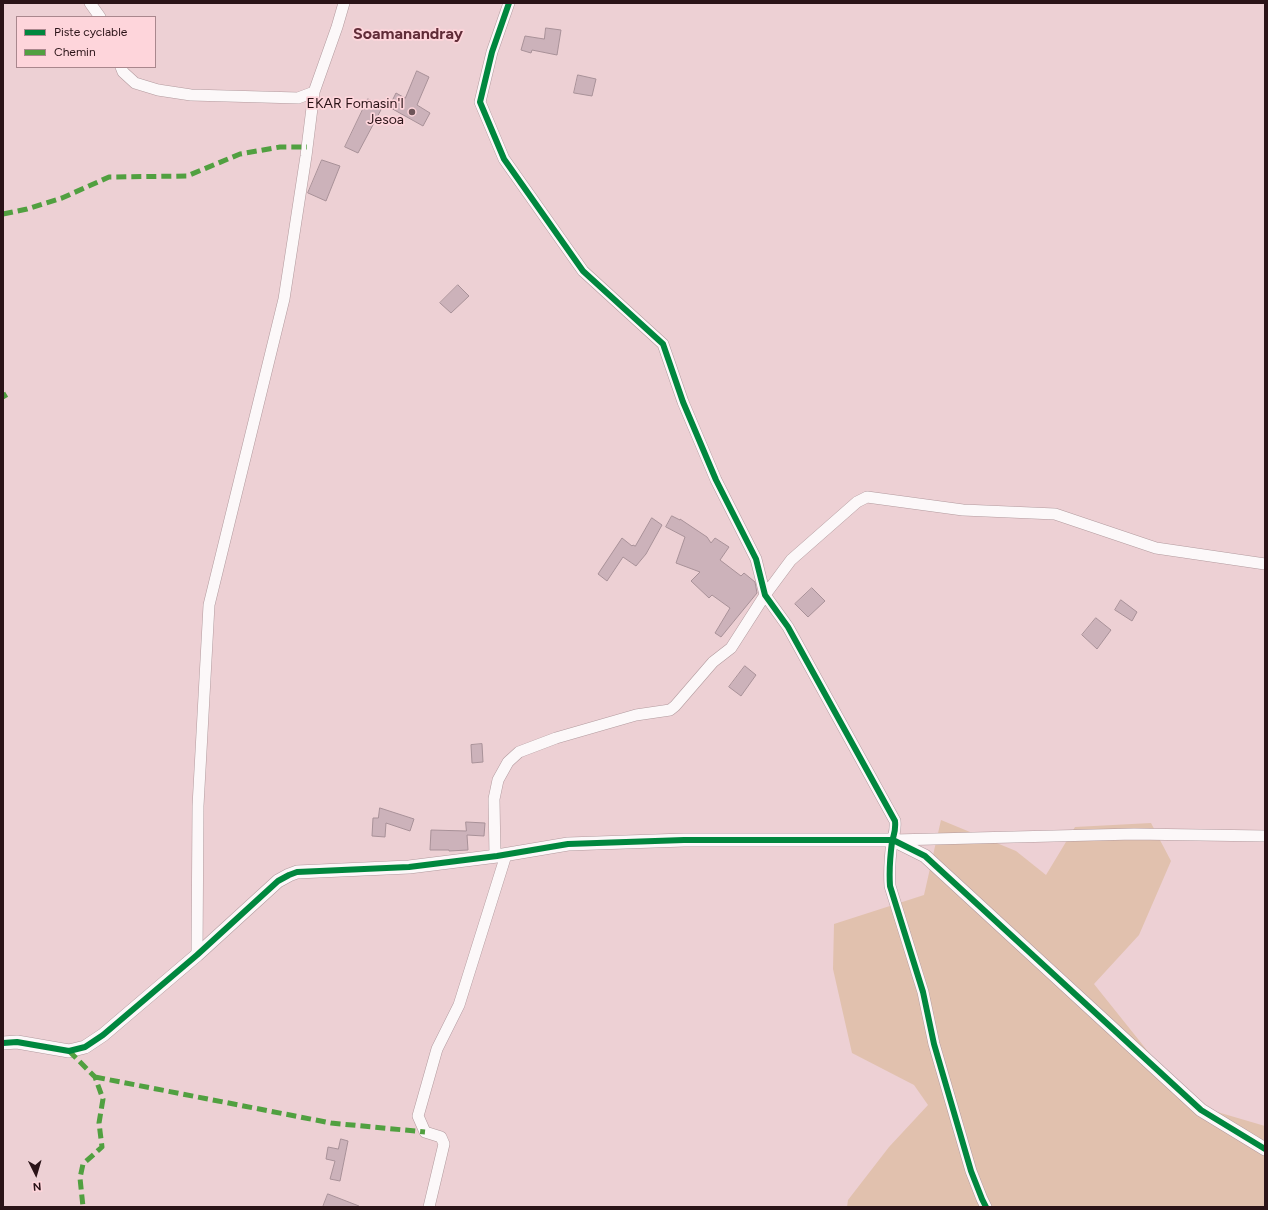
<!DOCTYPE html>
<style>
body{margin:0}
#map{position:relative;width:1268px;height:1210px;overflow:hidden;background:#edd0d4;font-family:Figtree,sans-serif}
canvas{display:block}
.frame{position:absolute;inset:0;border:4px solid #2a1317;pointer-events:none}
.legend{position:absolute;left:16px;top:16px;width:140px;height:52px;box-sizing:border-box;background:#fed5db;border:1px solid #a9878d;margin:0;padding:5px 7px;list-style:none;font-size:12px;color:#2a1317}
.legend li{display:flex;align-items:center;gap:8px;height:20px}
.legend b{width:20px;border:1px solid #a9878d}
.north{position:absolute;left:16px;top:1154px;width:40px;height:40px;-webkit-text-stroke:3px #fed5db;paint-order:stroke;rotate:175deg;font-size:11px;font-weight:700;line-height:16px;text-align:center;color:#2a1317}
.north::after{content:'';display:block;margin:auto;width:14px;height:18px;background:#2a1317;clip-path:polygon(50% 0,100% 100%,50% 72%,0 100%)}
</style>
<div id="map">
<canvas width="1268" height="1210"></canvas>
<div class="frame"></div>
<ul class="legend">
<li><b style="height:5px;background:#00873e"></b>Piste cyclable</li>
<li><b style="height:5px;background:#51a040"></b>Chemin</li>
</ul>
<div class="north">N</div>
</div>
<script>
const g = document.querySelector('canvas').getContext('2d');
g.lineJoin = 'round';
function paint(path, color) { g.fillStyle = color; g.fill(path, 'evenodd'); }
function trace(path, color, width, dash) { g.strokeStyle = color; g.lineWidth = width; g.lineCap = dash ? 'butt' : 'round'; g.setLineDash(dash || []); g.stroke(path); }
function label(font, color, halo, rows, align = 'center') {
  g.font = font + ' Figtree,sans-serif'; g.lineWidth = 3.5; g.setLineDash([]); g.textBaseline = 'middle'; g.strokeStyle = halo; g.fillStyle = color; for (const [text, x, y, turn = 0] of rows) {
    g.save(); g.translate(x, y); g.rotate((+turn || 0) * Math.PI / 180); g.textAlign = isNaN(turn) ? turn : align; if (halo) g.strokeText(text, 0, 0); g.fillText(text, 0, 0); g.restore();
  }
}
const green = new Path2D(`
 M941,820L1016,851L1046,875L1075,827L1151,823L1171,861L1139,935L1094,984L1190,1104L1265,1126V1207H847L848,1200L889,1147L928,1105L914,1085L852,1053L833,969L834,924L924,895Z`);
const building = new Path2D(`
 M546,28L561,30L557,55L532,50L531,53L521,50L525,36L544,39Z
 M417,71L429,77L417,105L430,113L423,126L389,107L396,93L405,98Z
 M578,75L596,79L592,96L574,93Z
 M368,99L383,106L358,153L345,147Z
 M322,160L340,166L326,201L308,193Z
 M458,285L469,296L451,313L440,303Z
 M672,516L680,520V519L707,537L711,543L715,538L729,547L720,560L741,576L744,573L755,582L757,593L721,637L715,633L730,608L712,595L709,598L691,581L700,572L676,563L685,537L666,527Z
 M652,518L662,525L646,554L636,566L623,557L607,581L598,574L622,538L632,546L633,545L635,546Z
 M812,588L825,601L808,617L795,604Z
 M1121,600L1137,612L1132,621L1115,610Z
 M1096,618L1111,630L1097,649L1082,635Z
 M745,666L756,675L741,696L729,687Z
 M482,744L483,762L472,763L471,745Z
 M380,808L414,819L410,831L386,823L385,837L372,836L373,818H378Z
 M466,822L485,823L484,836L467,835L468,850L449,851V850H430L431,830L466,831Z
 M341,1139L348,1141L340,1181L330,1179L335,1161L326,1159L328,1147L338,1149Z
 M328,1194L359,1206L358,1207H323Z`);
const minor = new Path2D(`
 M90,3L100,17
 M509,3L492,52L480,102L504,159L583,271L663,344L683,402L716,480L756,559L765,595L788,627L895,821C896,831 894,833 892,842C890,857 889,871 890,886L923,992L934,1044L971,1171L982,1199L986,1207
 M121,67L123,72L135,83L158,90L191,95L298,98L314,92L337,27L344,3
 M894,840L1134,834L1265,836
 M495,856L494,799L498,780L508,762L519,752L556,738L636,715L670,710L675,706L713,662L731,648L765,595L791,560L857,502L867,497L963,510L1055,514L1156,548L1265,564
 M197,955L198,806L209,605L284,299L306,156L314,92
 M429,1207L444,1144L441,1137L425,1132L418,1116L437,1049L459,1005L506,855`);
const tertiary = new Path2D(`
 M3,1043L17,1042L69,1051L85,1047L103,1035L197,955L278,881L289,875L297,872L409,867L497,856L568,844L684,840H893L925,856L1201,1110L1265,1149`);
const quiet = new Path2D(`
 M3,214L27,209L62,198L109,177L187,176L240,154L280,147H307
 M3,393L6,398
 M69,1051L95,1077L103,1099L99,1123L102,1147L83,1164L80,1178L83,1207
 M95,1077L331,1123L425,1132`);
const cycleway = new Path2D(`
 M509,3L492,52L480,102L504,159L583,271L663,344L683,402L716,480L756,559L765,595L788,627L895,821C896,831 894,833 892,842C890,857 889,871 890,886L923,992L934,1044L971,1171L982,1199L986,1207
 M3,1043L17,1042L69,1051L85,1047L103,1035L197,955L278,881L289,875L297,872L409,867L497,856L568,844L684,840H893L925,856L1201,1110L1265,1149`);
const markers = [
 [412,112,4,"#6e5559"]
];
const poiNames = [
 ["EKAR Fomasin'I",404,104],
 ["Jesoa",404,120]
];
const quarterNames = [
 ["Soamanandray",408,34]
];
paint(green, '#e1c1ae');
paint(building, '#ccb2ba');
trace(building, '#a89198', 1);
trace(minor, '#b29a9e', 12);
trace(tertiary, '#b29a9e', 14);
trace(minor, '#fcf8f9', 11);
trace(tertiary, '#fcf8f9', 13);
trace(quiet, '#51a040', 5, [10, 5]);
trace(cycleway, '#00873e', 6);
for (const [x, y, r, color] of markers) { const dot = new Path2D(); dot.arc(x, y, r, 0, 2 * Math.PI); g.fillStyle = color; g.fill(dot); trace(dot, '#fed5db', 1.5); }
label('14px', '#2a1317', '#fed5db', poiNames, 'right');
label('bold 16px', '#612c38', '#fed5db', quarterNames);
</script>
